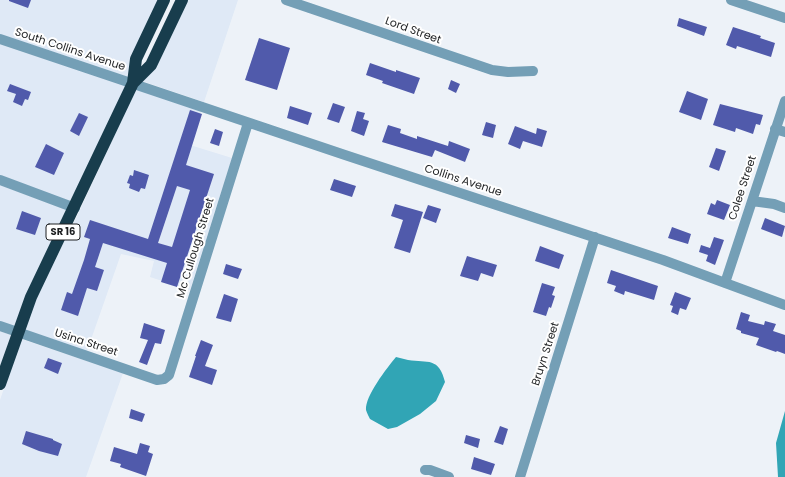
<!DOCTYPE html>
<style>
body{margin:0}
canvas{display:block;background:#edf2f8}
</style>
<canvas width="785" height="477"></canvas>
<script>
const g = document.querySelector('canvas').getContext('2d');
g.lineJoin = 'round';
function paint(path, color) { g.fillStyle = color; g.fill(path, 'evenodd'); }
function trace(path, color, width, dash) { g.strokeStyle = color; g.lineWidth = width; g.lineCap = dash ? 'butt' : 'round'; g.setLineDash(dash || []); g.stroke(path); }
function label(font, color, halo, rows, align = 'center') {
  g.font = font + ' Poppins,sans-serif'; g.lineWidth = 4; g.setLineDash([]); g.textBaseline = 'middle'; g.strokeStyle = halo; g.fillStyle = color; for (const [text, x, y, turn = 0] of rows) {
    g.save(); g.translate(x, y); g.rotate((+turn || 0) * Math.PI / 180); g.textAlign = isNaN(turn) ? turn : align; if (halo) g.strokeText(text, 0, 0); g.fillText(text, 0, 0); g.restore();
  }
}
const built = new Path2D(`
 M0,0H158L128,77L0,34Z
 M188,0H238L204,102L142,81Z
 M0,44L126,86L72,202L0,175Z
 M136,89L201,111L190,145L232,158L190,290L150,277L154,261L121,254L87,351L25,330L36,299L50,270L78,214Z
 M0,185L68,210L15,327L0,321Z
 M0,331L11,335L0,367Z
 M21,339L123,373L86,477H0V400Z`);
const water = new Path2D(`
 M396,357C400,358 404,359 408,360C428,363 439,357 445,382L436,401L420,414L397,427L388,429L370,419C369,417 367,413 366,410C365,396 387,368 396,357Z
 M785,411V477H778L776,443Z`);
const building = new Path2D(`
 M9,0H31L28,8L9,1Z
 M679,18L707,27L704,36L677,26Z
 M733,27L761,36L760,38L775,43L771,57L737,46L736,49L726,45Z
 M259,38L290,48L277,90L245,80Z
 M370,63L396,72V70L420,78L414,94L382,83L383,81L366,75Z
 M451,80L460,84L456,93L448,89Z
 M10,84L31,92L28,100L25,99L22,106L13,102L16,94L7,91Z
 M687,91L708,99L701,120L679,112Z
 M333,103L345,107L339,123L327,119Z
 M720,104L763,115L760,125L756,124L753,134L736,128L735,132L713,125Z
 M290,106L312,113L308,125L287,118Z
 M190,110L202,114L186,165L214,174L177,287L161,282L167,263L103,243L95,267L104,270L97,291L87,288L78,316L61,310L67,292L72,294L84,260L90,239L84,237L90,220L148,239ZM177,186L190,190L172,247L158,243Z
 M357,111L365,113L363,119L369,121L364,136L351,131Z
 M79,113L88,117L79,136L70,131Z
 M486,122L496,125L493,138L482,135Z
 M388,125L401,129L400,133L417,139V136L448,146L449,141L470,149L465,162L435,150L432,157L382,142Z
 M515,126L536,134L537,128L547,131L542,147L523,141L520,149L508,144Z
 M215,129L223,132L219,146L210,143Z
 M46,144L64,153L54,175L35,167Z
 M716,148L726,151L719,171L709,167Z
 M134,170L149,175L145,189L141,188L139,192L129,188L130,184L127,183L130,175L133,176Z
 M334,179L356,186L352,197L330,190Z
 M717,200L730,205L724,220L707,214L711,203L715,205Z
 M395,204L423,212L410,253L394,248L403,220L391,216Z
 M428,205L441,209L436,223L423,218Z
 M22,211L41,218L35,235L16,229Z
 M765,218L785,226L782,237L761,229Z
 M672,227L691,234L688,244L668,238Z
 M714,237L724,240L715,265L706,261L708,255L699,252L701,245L710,248Z
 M540,246L564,255L559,269L535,261Z
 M467,256L497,265L493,277L481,273L478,281L460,276Z
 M226,264L242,269L238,279L223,274Z
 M611,270L658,286L654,300L625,291L624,295L614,291L616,286L607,283Z
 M542,283L555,287L552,295L555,296L551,308L549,307L546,316L533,312Z
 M675,292L691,298L686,310L680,308L678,315L671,312L673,306L670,305Z
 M224,294L238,299L231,322L216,318Z
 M741,312L750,315L748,321L764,325L765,321L776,324L773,331L785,335V354L777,351L776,352L756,345L759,338L741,333V331L736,329Z
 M144,323L165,330L161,344L155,343L147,365L139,362L148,340L140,338Z
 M201,340L213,345L205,366L217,370L212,385L189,377L196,356H195Z
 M48,358L62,363L58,374L44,368Z
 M131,409L145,414L142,422L129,418Z
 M500,426L508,429L503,445L494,442Z
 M26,431L53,439V440L62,444L58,456L39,451L22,444Z
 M466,435L480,439L478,448L464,443Z
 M140,443L150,446L148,452L153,454L146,476L120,467L121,464L110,461L114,447L137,454Z
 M474,457L495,464L491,475L471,469Z`);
const minor = new Path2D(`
 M286,0L492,70L508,72L533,71
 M731,0L785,18
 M0,39L345,155L663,260L785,305
 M775,129L785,132
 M0,180L75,208
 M752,201L774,204L785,208
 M725,283L785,101
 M0,326L157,380L164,379L169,375L248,123
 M425,470H430L449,477
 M520,477L595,237`);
const highway = new Path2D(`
 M133,83L151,65L182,0
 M0,384L31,297L133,83L136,59L164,0`);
const shields = [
 [63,232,34]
];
const shieldNames = [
 ["SR 16",63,232]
];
const streetNames = [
 ["Lord Street",413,31,20],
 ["South Collins Avenue",70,50,18],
 ["Collins Avenue",463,181,18],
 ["Colee Street",743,188,-72],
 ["Mc Cullough Street",196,248,-73],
 ["Usina Street",86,343,18],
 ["Bruyn Street",546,354,-72]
];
paint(built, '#dfe9f6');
paint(water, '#31a5b5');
paint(building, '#505aab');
trace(minor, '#749fb6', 10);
trace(highway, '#183d4d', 12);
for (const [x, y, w] of shields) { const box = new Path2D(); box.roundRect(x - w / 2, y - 8, w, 16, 3); g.fillStyle = '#fff'; g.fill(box); trace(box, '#1e2022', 1); }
label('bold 10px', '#1e2022', null, shieldNames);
label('11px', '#1e2022', '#fff', streetNames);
</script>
